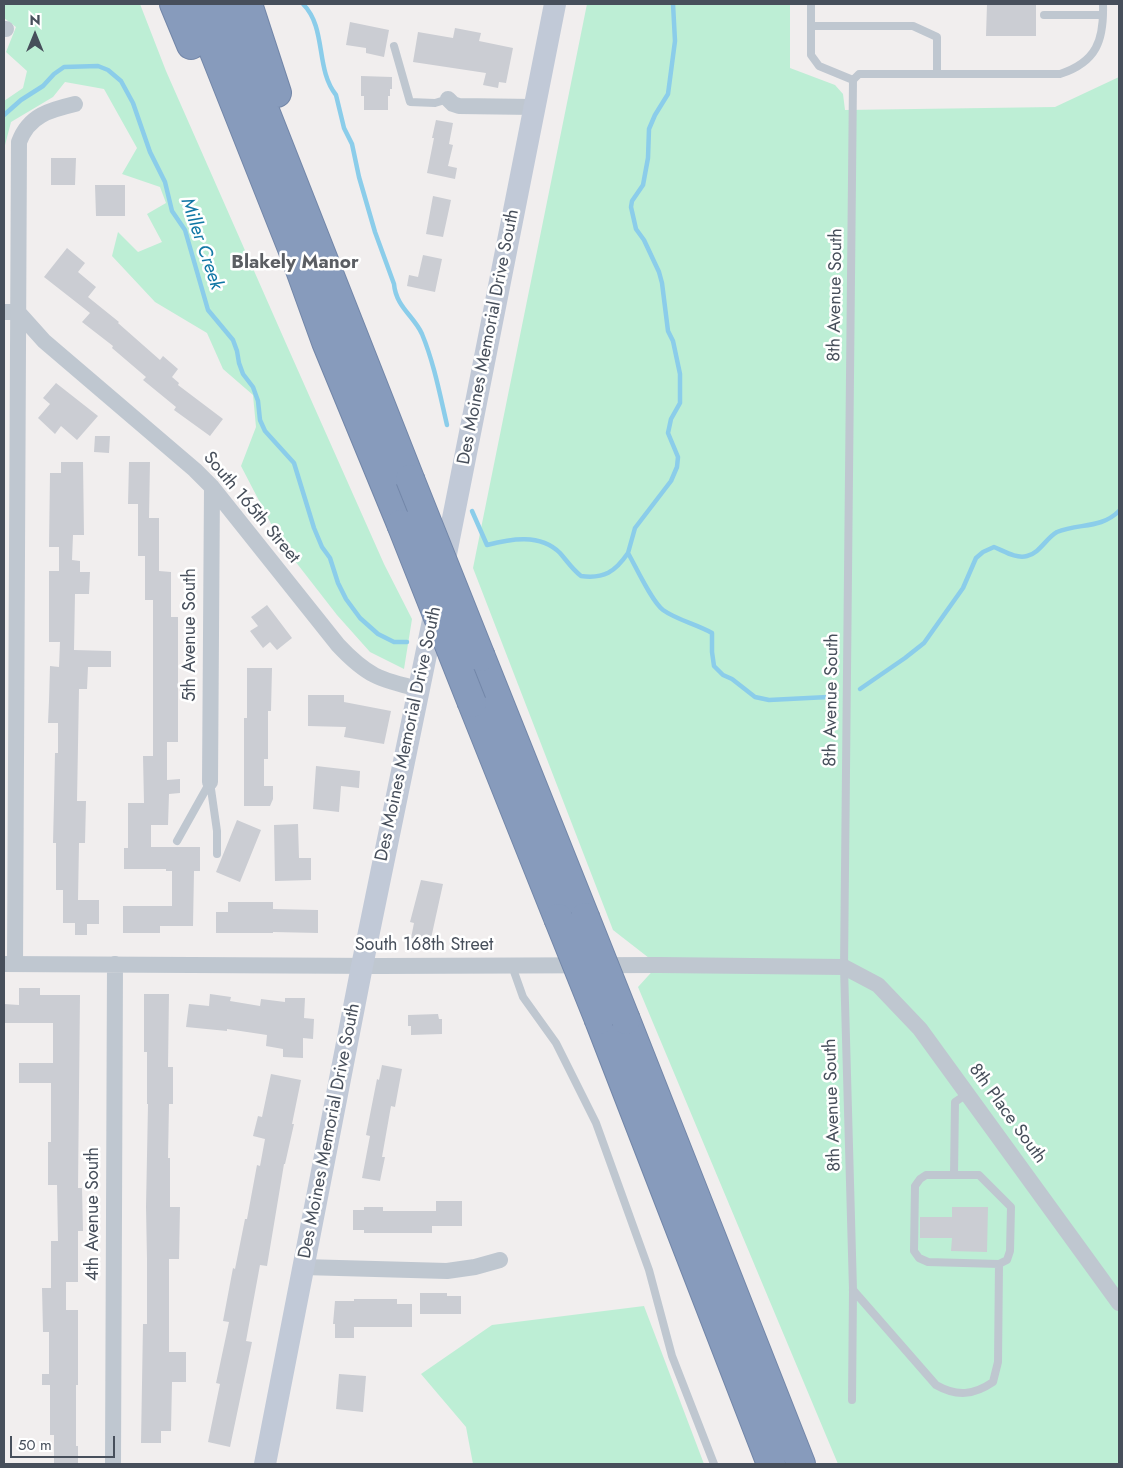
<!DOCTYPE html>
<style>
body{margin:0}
#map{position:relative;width:1123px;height:1468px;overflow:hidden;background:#f1eeee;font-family:Jost,sans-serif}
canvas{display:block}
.frame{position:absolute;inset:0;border:5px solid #474f5b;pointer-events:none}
.north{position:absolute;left:10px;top:10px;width:50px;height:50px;-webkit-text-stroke:4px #fff;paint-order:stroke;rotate:0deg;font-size:14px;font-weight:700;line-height:20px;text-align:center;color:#474f5b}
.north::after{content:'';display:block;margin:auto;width:18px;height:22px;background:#474f5b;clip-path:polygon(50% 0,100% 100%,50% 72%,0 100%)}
.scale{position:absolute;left:10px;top:1436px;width:105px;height:22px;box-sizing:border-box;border:2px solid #474f5b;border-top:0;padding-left:6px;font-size:15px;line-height:18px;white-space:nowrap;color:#474f5b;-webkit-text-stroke:4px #fff;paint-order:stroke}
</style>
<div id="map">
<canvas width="1123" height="1468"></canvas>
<div class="frame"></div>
<div class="north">N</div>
<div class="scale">50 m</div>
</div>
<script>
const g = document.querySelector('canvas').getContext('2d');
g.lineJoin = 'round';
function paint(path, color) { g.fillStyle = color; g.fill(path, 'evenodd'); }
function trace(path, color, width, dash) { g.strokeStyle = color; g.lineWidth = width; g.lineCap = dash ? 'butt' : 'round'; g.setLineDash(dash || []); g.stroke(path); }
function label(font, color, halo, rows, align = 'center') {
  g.font = font + ' Jost,sans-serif'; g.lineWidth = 5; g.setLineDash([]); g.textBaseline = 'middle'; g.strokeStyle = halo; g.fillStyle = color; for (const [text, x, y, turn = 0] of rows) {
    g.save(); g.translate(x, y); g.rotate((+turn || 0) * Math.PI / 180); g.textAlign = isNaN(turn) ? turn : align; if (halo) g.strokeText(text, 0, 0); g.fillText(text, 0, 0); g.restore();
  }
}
const green = new Path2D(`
 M4,4H140L166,71L288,348L384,564L412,619L404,669L370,652L337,615L281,543L241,466L256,427L253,395L223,369L207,333L155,302L112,256L118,232L138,252L162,242L147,214L166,203L160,187L122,174L137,148L104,89L65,82L53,97L11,122L4,149V101L23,88L27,71L6,52L16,27L4,18Z
 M587,4H790V68L835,85L843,94L845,110L1055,107L1119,77V1464H838L638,987L658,965L613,930L473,568Z
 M644,1306L704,1464H473L466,1427L421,1374L492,1325Z`);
const stream = new Path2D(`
 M303,4C327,28 315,69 336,95L344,128L352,144L359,177L375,232L394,284C396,307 414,316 422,334C434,363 440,395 447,425
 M4,115L21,100L43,86L54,74L64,67L98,66L108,70L121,81L133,103L150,152L165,182L172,211L185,230L208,310L233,340L237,351L239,363L243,374L253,387L258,401L260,420L265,431L294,463L314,528L322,547L330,558L338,583L346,599L360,618L378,634L394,642H407
 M472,511L487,545C510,539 540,533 560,553C567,561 572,569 581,576C604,579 615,572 628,553C636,567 652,602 663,610C677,620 696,624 712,633V652L714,666L723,675L732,679L755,697L769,700L828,697
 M628,553L635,528L671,481L677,467L678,457L668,433L671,419L680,403V374L673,341L668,331L662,283L659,272L644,240L636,229L631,207L632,201L643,185L648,158L649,129L655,115L668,94L675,41L673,4
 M860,689L905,658L924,643L963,588L976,558L983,552L994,547C1004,551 1016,559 1027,556C1040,553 1046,538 1057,532C1079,523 1101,529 1119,511`);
const building = new Path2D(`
 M987,4H1036V36H986Z
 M350,22L389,30L384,57L366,53V48L346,45Z
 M455,28L481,33L479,41L513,48L506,83L499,82L498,88L483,85L486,73L413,62L418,32L453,38Z
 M361,76L392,77V89H390V96H388V110H364V96H361Z
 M436,120L453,123L449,144L453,145L448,166L457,168L455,179L427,173L434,138H432Z
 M51,158H76L75,185H51Z
 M95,185H125V216H96Z
 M433,196L451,200L443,237L426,234Z
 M67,248L85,263L78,272L96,287L88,297L119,322L118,323L160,360L163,356L178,369L172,377L179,383L178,385L223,419L210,436L174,410L176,407L143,380L146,377L112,348L113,346L82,322L90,313L44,277Z
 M423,255L442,259L435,292L407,286L409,275L418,277Z
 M56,383L98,416L77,440L61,426L55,434L38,418L50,404L43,398Z
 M95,436H110L109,453L94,452Z
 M61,462H83L84,535H73L72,560L80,561V572H90L89,594H75L74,650L111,651V667H88L87,689H79L77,801H86L85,843H79L78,900H99V924H87V935H75V923H63V890H56V843H53L54,801L55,753H58V723H48L49,701L50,666L59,667L60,642H49V571H59V547H49L50,473H61Z
 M129,462H150L149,518H159V571L171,572V617H178V742H167V780L180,779V793L169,794L168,825H151V847H200V871H194L193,926H160V933H123V906H172V871H166V869H124V848H128V803H144L143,756H153V600H145V556H138V504H128Z
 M267,605L292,638L277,650L270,642L263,648L250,631L258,626L251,617Z
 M247,668H272L271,711H268V759H264V786H273V799L270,806H244V718H247Z
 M308,695H344V702L391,711L384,744L344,737L346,727L308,726Z
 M316,766L360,771L359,788L341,786L339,812L313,809Z
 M237,820L261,830L240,882L216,872Z
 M298,824L299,858H311V880L275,881L274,825Z
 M421,880L443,884L430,943L411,938L414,923L410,922Z
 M228,902H273V909L318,910V933L273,932V933H216V912H228Z
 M19,988H40V995H80L78,1188H82L83,1231H78V1282H66V1310H78V1385H76V1446H78V1464H54V1435H50V1385H42V1374H49V1332H43L42,1288H51V1241H58L57,1185H48V1142H51V1083H19V1063H53V1023H4V1004L19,1005Z
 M144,994H169L168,1067H173V1104H169L168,1158H170V1207H180L179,1259H169V1352H186V1382H172L171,1431H161V1443H141L143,1324H147V1259L146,1207L148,1104H147V1052H144Z
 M210,994L231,997L230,1001L260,1006L261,999L285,1002V998H305L304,1018L314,1019L313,1039L303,1038V1058L283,1057V1049L266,1046L267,1035L227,1029V1031L186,1027L189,1004L209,1006Z
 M438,1014L439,1019H442V1034L411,1035V1026H408V1015Z
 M382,1065L402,1069L395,1107L391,1106L382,1157H385L380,1181L362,1178L370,1136L366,1135L377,1079L379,1080Z
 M271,1074L301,1080L292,1124H294L285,1164H284L267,1266L260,1265L246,1341L252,1342L230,1447L208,1442L220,1384L216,1383L229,1322L223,1321L233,1268L235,1269L245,1219H247L257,1165L260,1166L265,1139L253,1136L258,1116L262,1117Z
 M436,1201H462V1226H432V1233H364V1230H353V1210H364V1207H383V1211H436Z
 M952,1207H988L987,1252L951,1251L952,1238H920V1217H952Z
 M420,1293H447V1296H461V1314H420Z
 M354,1299H397V1304H412V1327H354V1338H335V1324H333L335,1301H354Z
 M339,1374L366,1376L363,1412L336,1409Z`);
const lane = new Path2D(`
 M811,4V55L819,66L853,80L844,967L853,1290L852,1400
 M1044,15H1103
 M811,26H913L937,37V74
 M394,46L410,102L435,103L448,99
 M853,80L859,74H1060C1097,62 1104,40 1103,4
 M177,841L210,782L217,831V854
 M512,966L523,997L556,1043L596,1123L649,1270L672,1356L714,1464
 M926,1175H979L1011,1207L1010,1251L1007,1260L999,1264L928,1262L919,1258L914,1251L915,1186L920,1179Z
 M954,1175L955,1102L967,1094
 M853,1290L936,1385C957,1397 974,1395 993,1382L998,1362L999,1264`);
const street = new Path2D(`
 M4,29H6
 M448,99L453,104L459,106L534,107
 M4,312H18L44,341L195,470L212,487L338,645C367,676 380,680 419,689
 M210,782L212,487
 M4,964L379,966L659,965L844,967L878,985L920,1029L1119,1303
 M15,964L19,142C29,115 50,110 75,104
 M303,1267L447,1271L475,1267L500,1260
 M113,1464L115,964`);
const secondary = new Path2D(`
 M443,569L555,4
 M265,1464L362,966L436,606`);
const highway = new Path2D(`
 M174,4L191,45
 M195,4L295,256L326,342L401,524
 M223,4L410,479
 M248,4L277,93
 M481,657L585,917
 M472,703L558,918
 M599,1020L771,1464
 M626,1020L801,1464`);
const highwayBridge = new Path2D(`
 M410,479L481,657
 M401,524L472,703
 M585,917L626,1020
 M558,918L599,1020`);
const streetNames = [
 ["8th Avenue South",836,295,-89],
 ["Des Moines Memorial Drive South",489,337,-79],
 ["South 165th Street",251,508,50],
 ["5th Avenue South",191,635,-90],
 ["8th Avenue South",832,700,-89],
 ["Des Moines Memorial Drive South",409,734,-78],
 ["South 168th Street",424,946],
 ["8th Avenue South",833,1105,-92],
 ["8th Place South",1007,1114,54],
 ["Des Moines Memorial Drive South",330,1131,-79],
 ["4th Avenue South",94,1214,-90]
];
const waterNames = [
 ["Miller Creek",201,244,71]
];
const neighbourhoodNames = [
 ["Blakely Manor",295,263]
];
paint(green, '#bdeed5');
trace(stream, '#8bcdea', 4.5);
paint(building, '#cbcdd3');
trace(highway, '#7286a8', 30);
trace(lane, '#bfc7d0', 8);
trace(street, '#bfc7d0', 16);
trace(secondary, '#c1c9d7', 22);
trace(highway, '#879bbc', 28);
trace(highwayBridge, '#7286a8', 30, []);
trace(highwayBridge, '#879bbc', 28);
label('18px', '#474f5b', '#fff', streetNames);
label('italic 19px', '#1077a5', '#fff', waterNames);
label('bold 19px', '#5b5e63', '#fff', neighbourhoodNames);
</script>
